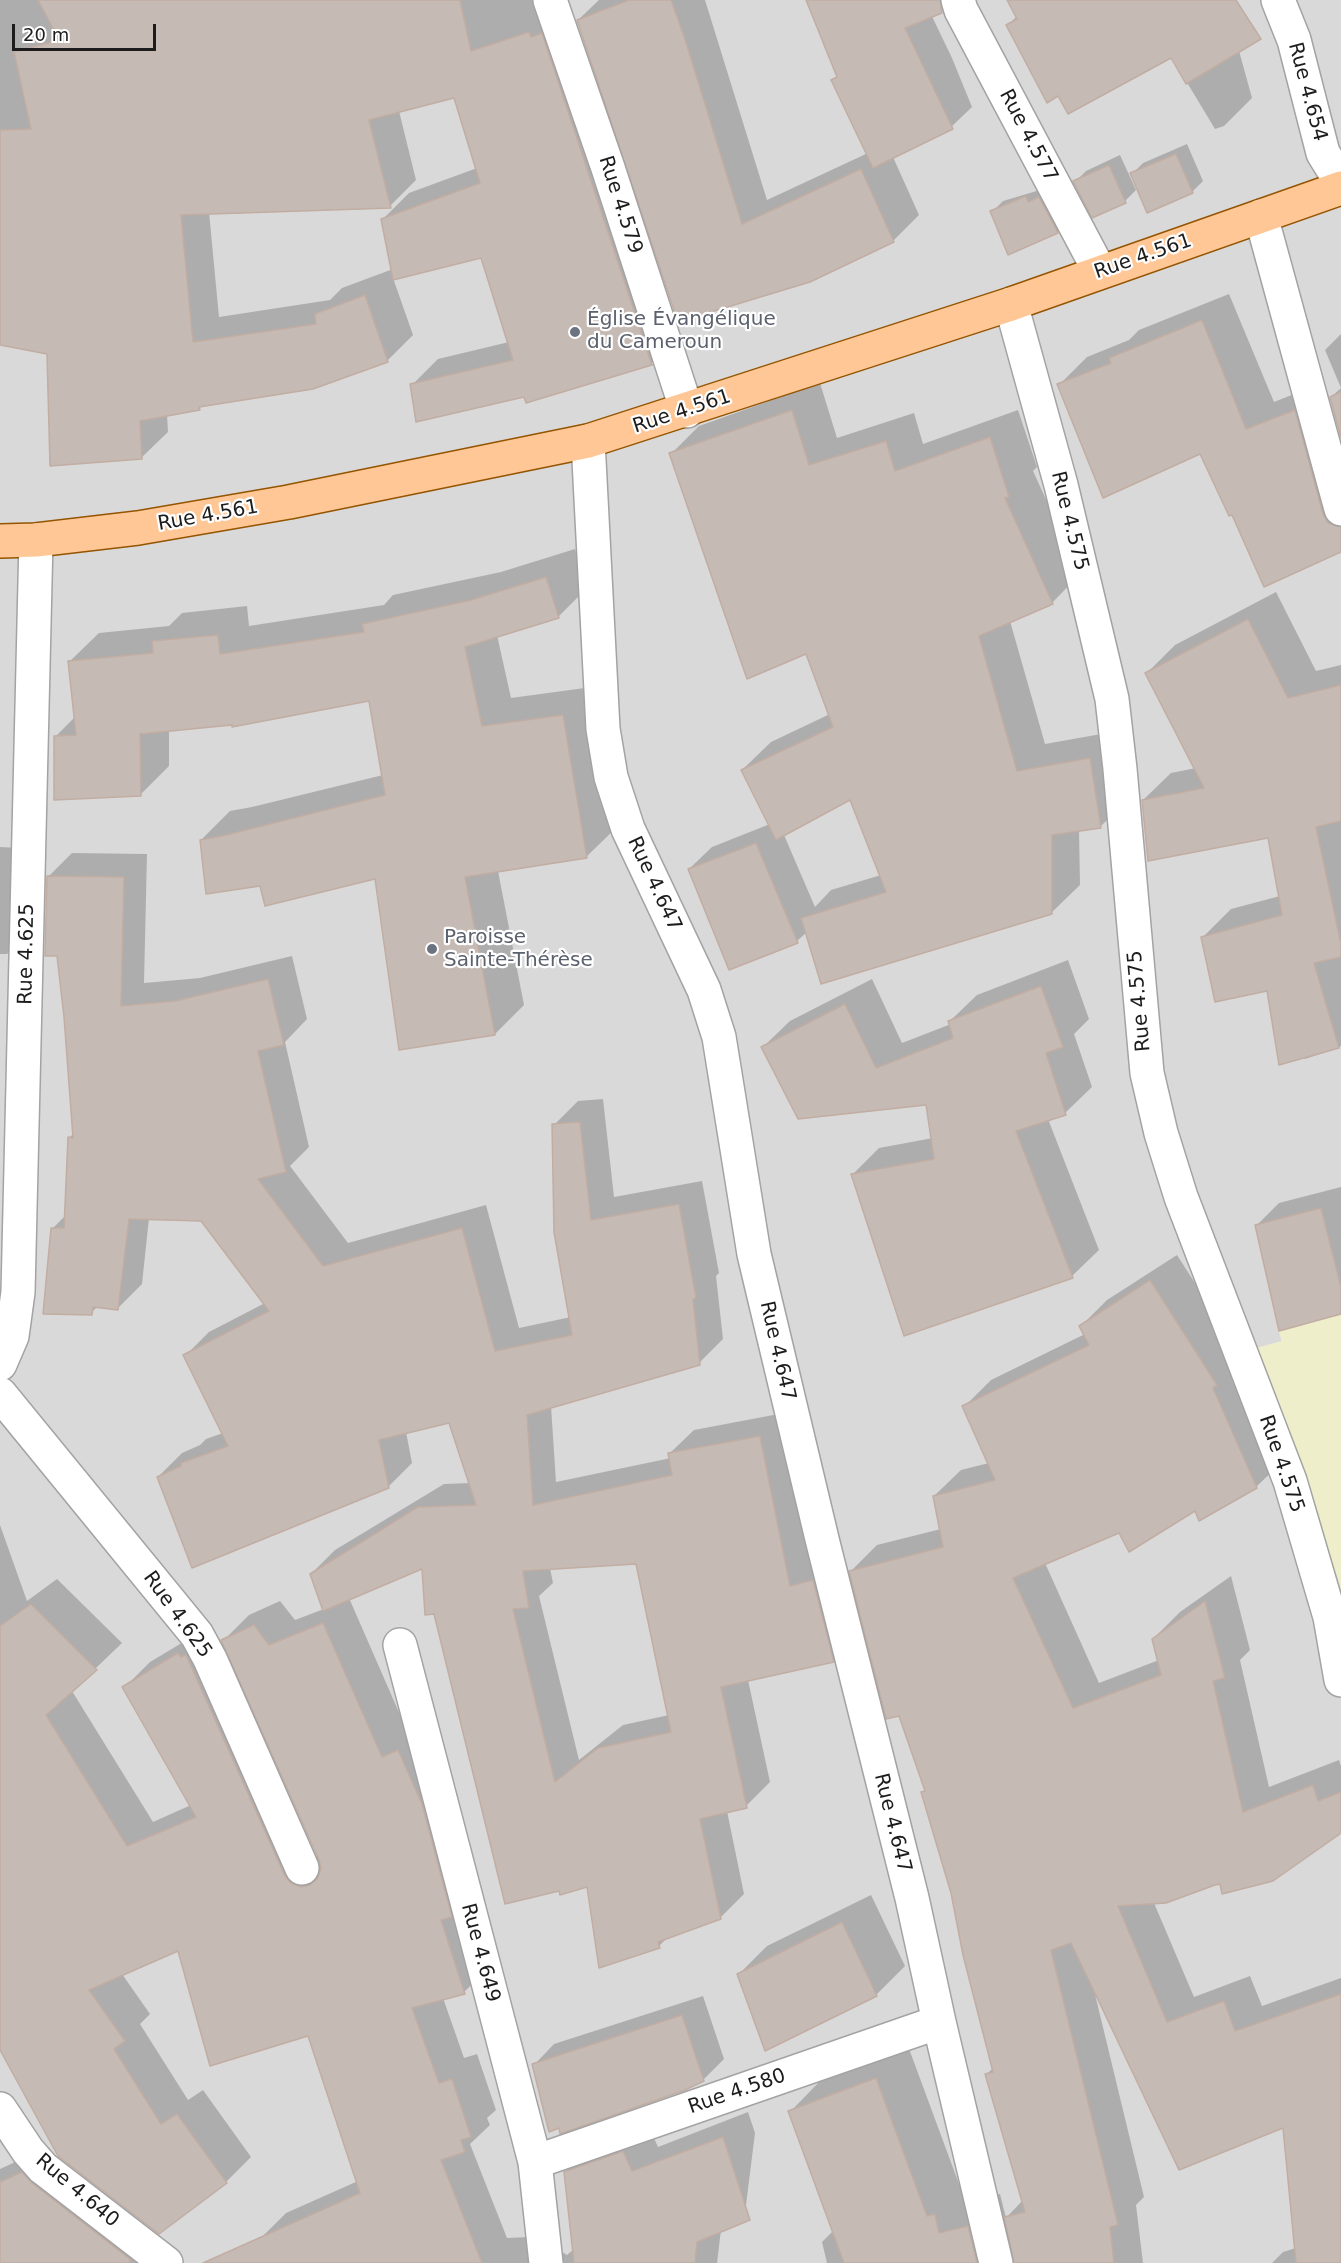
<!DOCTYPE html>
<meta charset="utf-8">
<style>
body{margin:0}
#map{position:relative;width:1341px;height:2263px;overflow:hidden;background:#efe9e1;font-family:"DejaVu Sans",sans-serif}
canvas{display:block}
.scale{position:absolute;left:12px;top:24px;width:144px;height:27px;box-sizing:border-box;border:3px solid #1c1c1c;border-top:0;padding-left:8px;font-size:18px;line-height:21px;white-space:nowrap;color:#1c1c1c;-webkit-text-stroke:4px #fff;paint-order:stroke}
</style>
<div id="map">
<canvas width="1341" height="2263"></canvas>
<div class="scale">20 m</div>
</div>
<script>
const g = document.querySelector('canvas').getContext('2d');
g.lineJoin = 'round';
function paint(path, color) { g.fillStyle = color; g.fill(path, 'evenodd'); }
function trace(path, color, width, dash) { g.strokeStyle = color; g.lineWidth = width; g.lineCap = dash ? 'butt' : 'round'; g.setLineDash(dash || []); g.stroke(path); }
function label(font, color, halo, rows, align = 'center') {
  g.font = font + ' "DejaVu Sans",sans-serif'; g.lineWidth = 4.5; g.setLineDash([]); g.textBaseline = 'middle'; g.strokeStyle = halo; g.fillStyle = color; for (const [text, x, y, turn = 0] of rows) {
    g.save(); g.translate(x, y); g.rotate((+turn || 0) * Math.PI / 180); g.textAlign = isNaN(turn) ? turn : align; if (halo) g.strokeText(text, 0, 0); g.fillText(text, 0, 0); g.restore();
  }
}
const residential = new Path2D(`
 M0,0H1341V1315L1279,1331L1341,1599V2263H0Z`);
const farmland = new Path2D(`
 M1341,1315V1599L1338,1582L1256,1348L1282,1341L1279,1331Z`);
const shadow = new Path2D(`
 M0,0H564L678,337L651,363L525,395L412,385L438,359L509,342L482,256L393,278L413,335L387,361L203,404L199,409L167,414L168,432L141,458L49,352L0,319ZM456,96L477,168L409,193L383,219L393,269L342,288L330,300L219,317L209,212L390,206L416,180L399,111Z
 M599,0H705L767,200L868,153L833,80L838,76L807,0H929L927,6L952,58L972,107L949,129L893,157L919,215L893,241L679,320L578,20Z
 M1033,0H1225L1252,98L1224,126L1215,129L1171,56L1059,94L1008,25Z
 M1187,144L1203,181L1192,192L1132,174L1143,163Z
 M1120,155L1136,190L1125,201L1075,182L1086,171Z
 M1050,187L1068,221L1057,232L992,212L1003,201Z
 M1229,294L1274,402L1322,383L1341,452V550L1233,513L1201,452L1059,385L1087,357L1129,340L1139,330Z
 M1341,334V432L1331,397L1341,388L1325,350Z
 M820,383L837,438L914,413L923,444L1018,410L1037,467L1033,471L1080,574L1052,603L1010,621L1045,744L1118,731L1129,798L1101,826L1079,829L1080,885L1051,913L807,932L797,941L730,968L689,869L712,847L770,824L742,770L771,742L830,714L807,652L671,454L699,426ZM851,798L881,875L831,890L815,907L784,835Z
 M575,549L587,588L558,617L497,635L511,698L592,687L616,828L586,857L498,871L524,1005L495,1034L376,877L201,840L230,811L252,807L383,775L370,699L233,723L169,730V766L140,795L56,736L75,717L69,662L99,633L169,626L182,613L247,606L249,626L384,605L393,595L501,572Z
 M1276,592L1316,671L1341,665V1046L1338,1048L1305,1059L1268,990L1203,937L1231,909L1280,896L1269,837L1143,800L1171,773L1196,768L1147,673L1175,645Z
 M0,847L36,849L34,927L7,954H0Z
 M72,853L147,854L144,983L200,978L292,956L307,1019L285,1042L309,1147L290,1166L348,1243L486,1205L519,1328L571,1317L554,1125L578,1101L603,1099L614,1197L702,1181L719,1273L716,1276L723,1339L699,1363L551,1406L556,1482L671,1458L670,1453L694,1430L784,1413L857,1637L833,1661L748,1680L770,1782L746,1806L727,1811L744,1894L720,1918L669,1936L659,1946L588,1885L424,1566L349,1598L408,1733L490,1967L464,1992L443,1998L464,2058L477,2054L496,2110L487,2118L490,2125L470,2144L507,2238L552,2236L556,2248L567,2255L574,2249L565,2172L591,2147L649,2127L658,2147L748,2112L755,2133L746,2205L721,2230L717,2263H262L260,2239L286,2213L358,2181L309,2034L179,1948L122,1974L150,2014L140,2024L188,2100L203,2090L251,2157L226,2182L0,2046V1525L27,1601L57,1579L122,1643L72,1691L153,1822L191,1805L124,1688L150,1662L205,1629L310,1850L320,1859L223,1641L249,1615L280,1601L295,1620L324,1609L311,1574L335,1550L444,1484L470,1483L450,1421L406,1432L412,1463L388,1487L158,1477L182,1453L200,1445L206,1439L223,1433L185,1356L209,1332L265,1303L202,1219L149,1218L142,1284L118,1308L98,1306L91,1313L53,1228L66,1215L69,1138L74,1133L66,1017L48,877ZM637,1563L669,1715L623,1725L579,1760L539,1596L553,1583L550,1568Z
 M1068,960L1089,1019L1074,1034L1092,1087L1065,1113L1048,1119L1099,1250L1072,1276L905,1335L853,1174L879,1148L933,1138L928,1103L763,1047L790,1021L872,979L902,1043L951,1024L950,1021L977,995Z
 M1341,1187V1312L1257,1225L1279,1203Z
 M1177,1255L1243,1358L1283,1461L1256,1487L1196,1509L1120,1531L1045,1563L1099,1683L1159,1660L1153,1639L1180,1612L1231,1576L1250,1650L1240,1660L1269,1787L1339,1760L1341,1766V1831L1221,1883L1154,1903L1194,1997L1250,1976L1262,2006L1341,1978V2263H1272L1283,2252L1296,2248L1285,2125L1094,1990L1144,2197L1136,2205L1143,2263H1016V2259L1012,2263H827L822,2242L834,2230L790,2112L822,2079L908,2046L959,2184L967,2182L971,2201L1000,2194L1006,2218L1023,2200L986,2075L994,2067L952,1892L923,1792L926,1789L851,1571L877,1545L941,1529L934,1496L961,1470L989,1463L964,1407L991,1380L1085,1334L1081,1326L1107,1300Z
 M871,1895L905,1966L876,1995L739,1974L767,1946Z
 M703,1996L724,2059L703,2080L560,2126L534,2065L554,2044Z
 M48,2147L57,2158L152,2231L146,2236L154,2245L137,2263H0V2169Z`);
const building = new Path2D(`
 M38,0H460L471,51L529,32L531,37L542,33L652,365L526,403L524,397L416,422L410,384L513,360L481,258L393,280L381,219L480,183L454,98L369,120L391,208L181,215L193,342L316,324L315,314L365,295L388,362L313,389L199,407L200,410L140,421L142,459L50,466L47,354L0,345V130L31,129L14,52L59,40Z
 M629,0H671L685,39L742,224L861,169L894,242L810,282L678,322L577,20Z
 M806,0H940L942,13L905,28L953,129L873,168L831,80L837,77Z
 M1007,0H1236L1261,39L1186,84L1171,58L1068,114L1058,96L1047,103L1006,25L1017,19Z
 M1176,154L1193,193L1147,213L1130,173Z
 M1109,165L1126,203L1092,218L1073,181Z
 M1026,196L1028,202L1039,197L1058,233L1008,255L990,211Z
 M1202,320L1246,429L1295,410L1323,514L1328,523L1341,527V552L1264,587L1232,515L1229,516L1200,454L1103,498L1057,384L1111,363L1109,358Z
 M1341,392V438L1330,397Z
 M792,410L809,465L886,441L895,471L990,437L1009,497L1005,498L1053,604L979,636L1017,771L1090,758L1101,828L1052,835V914L821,984L801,918L886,892L850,800L776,840L741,770L833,727L806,654L747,679L669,453Z
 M546,577L559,618L465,647L482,726L563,715L587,858L465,877L495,1035L399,1050L375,879L265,906L260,886L206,894L200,840L222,836L385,795L369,701L232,727V725L140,734L141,796L54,800V736L76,735L68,661L153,653L152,641L218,635L220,654L364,632L362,624L471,600Z
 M1248,619L1288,698L1341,685V821L1316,827L1341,944V957L1314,963L1339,1048L1279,1065L1267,991L1215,1002L1201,937L1282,915L1268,838L1148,861L1142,800L1204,788L1145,673Z
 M756,843L798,943L729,970L688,869Z
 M47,876L124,877L121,1006L175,1001L268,979L284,1045L258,1051L286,1172L258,1179L323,1266L462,1228L495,1351L572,1335L554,1232L552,1124L580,1122L591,1220L679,1204L696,1298L693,1299L700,1365L527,1415L533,1505L672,1475L668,1453L760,1436L790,1586L813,1580L834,1662L721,1687L747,1808L700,1819L721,1919L658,1942L660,1948L599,1968L587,1887L560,1895L559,1891L505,1904L434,1614L425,1615L422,1569L323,1611L310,1574L418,1507L476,1505L449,1423L379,1440L389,1488L192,1568L157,1477L181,1466V1463L228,1446L183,1355L269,1311L201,1221L129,1219L118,1310L93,1307L92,1315L43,1314L51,1228H64L68,1137L73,1138L64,1017L57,956H45ZM636,1564L671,1732L598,1748L555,1782L513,1609L529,1608L523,1571Z
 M1041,986L1063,1047L1046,1053L1066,1115L1016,1131L1073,1278L904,1336L851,1174L934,1159L926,1105L798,1119L761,1047L845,1004L876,1068L953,1038L948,1021Z
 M1321,1208L1341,1287V1314L1279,1331L1255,1225Z
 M1150,1280L1217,1385L1213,1388L1257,1488L1199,1521L1195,1511L1129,1552L1119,1533L1013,1578L1073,1708L1161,1675L1152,1639L1205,1601L1225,1678L1213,1681L1243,1812L1313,1785L1318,1801L1341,1792V1833L1273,1881L1222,1894L1220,1884L1215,1885L1166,1903L1118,1906L1167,2022L1224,2001L1235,2031L1341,1994V2263H1296L1283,2128L1179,2170L1071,1943L1051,1950L1118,2225L1110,2227L1114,2263H1014L1004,2217L1025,2212L985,2074L993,2072L963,1955L951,1893L921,1792L925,1791L899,1716L886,1719L849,1571L943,1547L933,1496L995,1480L962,1406L1089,1345L1079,1326Z
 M31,1604L97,1670L46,1715L127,1846L196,1817L122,1687L178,1653L181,1657L186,1655L285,1876L291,1883L301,1887L310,1885L317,1879L321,1869L319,1860L221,1640L254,1625L269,1645L323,1623L382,1757L398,1750L422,1804L452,1917L441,1920L465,1994L412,2008L439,2083L452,2079L471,2137L461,2140L465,2152L441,2160L482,2263H203L360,2193L308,2036L210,2066L178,1951L89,1990L125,2041L114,2049L161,2124L177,2114L227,2183L159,2234L58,2156L0,2050V1626Z
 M842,1922L877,1996L765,2051L737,1974Z
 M682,2015L704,2081L685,2090L560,2134L559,2128L549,2132L532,2064Z
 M876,2078L927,2216L935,2214L939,2233L968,2226L977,2263H844L788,2111Z
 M723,2137L750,2220L697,2242L695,2263H574L564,2172L623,2151L632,2171Z
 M22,2172L32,2183L131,2260L128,2263H0V2182Z`);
const minor = new Path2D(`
 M550,0L608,168L687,411
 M958,0L961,10L1100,272
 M1278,0L1294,40L1323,153L1341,182
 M1261,216L1341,509
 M1011,304L1061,485L1112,699L1120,769L1147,1073L1161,1133L1181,1197L1290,1481L1330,1617L1341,1680
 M588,441L603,729L611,777L628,829L704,990L719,1037L754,1254L822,1539L912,1898L939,2022L996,2263
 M0,1364L12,1336L18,1292L36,540
 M0,1394L197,1635L210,1659L302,1868
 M400,1645L535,2162L546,2263
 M0,2109L28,2151L43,2168L166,2263
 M535,2162L939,2022`);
const major = new Path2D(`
 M0,541L36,540L138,528L289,502L588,441L1011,304L1341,188`);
const markers = [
 [575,332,6,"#6b7280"],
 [432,949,6,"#6b7280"]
];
const streetNames = [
 ["Rue 4.654",1307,92,75],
 ["Rue 4.577",1028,136,62],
 ["Rue 4.579",620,205,72],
 ["Rue 4.561",1143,257,-19],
 ["Rue 4.561",682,412,-18],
 ["Rue 4.561",208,516,-10],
 ["Rue 4.575",1069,521,76],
 ["Rue 4.647",654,884,65],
 ["Rue 4.625",27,954,-89],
 ["Rue 4.575",1140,1001,-95],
 ["Rue 4.647",777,1351,77],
 ["Rue 4.575",1281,1464,71],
 ["Rue 4.625",177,1615,54],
 ["Rue 4.647",892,1823,76],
 ["Rue 4.649",480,1953,75],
 ["Rue 4.580",737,2092,-19],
 ["Rue 4.640",77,2191,40]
];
const worshipNames = [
 ["Église Évangélique",587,320],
 ["du Cameroun",587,343],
 ["Paroisse",444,938],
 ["Sainte-Thérèse",444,961]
];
paint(residential, '#dad9d9');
paint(farmland, '#efeeca');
paint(shadow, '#0003');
paint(building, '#c6bab4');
trace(building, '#c1ada2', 1.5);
trace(minor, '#a3a3a3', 36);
trace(major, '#945400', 36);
trace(minor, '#fff', 33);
trace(major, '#ffc795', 33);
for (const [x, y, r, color] of markers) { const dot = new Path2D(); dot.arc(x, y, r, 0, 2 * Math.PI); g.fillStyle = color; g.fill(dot); trace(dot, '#fff', 2); }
label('20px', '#1c1c1c', '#fff', streetNames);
label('20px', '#5b616d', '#fff', worshipNames, 'left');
</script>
